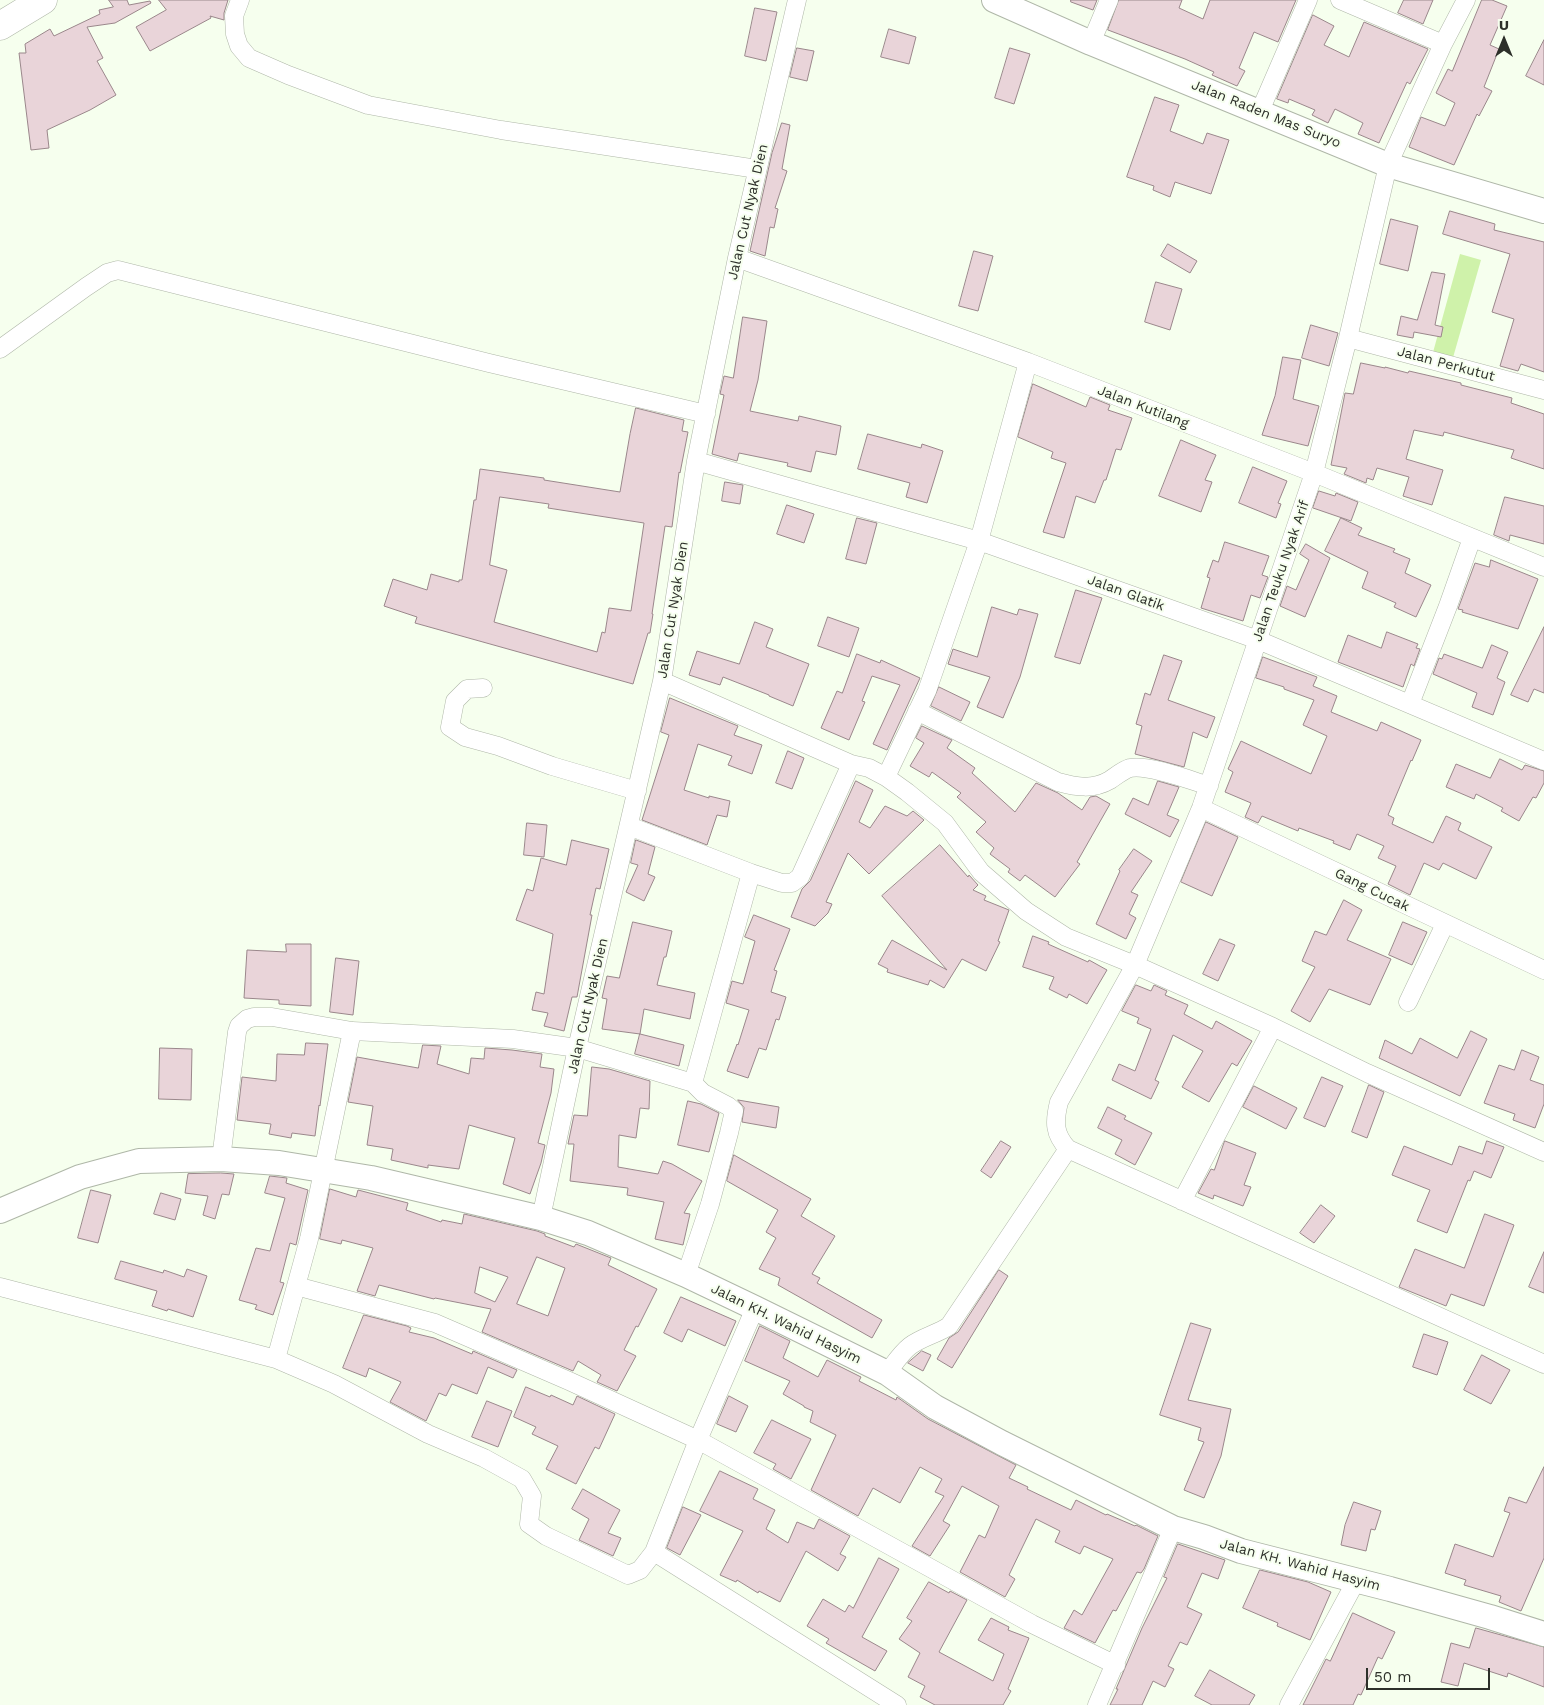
<!DOCTYPE html>
<style>
body{margin:0}
#map{position:relative;width:1544px;height:1705px;overflow:hidden;background:#f6ffee;font-family:"Work Sans",sans-serif}
canvas{display:block}
.north{position:absolute;left:1479px;top:15px;width:50px;height:50px;-webkit-text-stroke:4px #f6ffee;paint-order:stroke;rotate:0deg;font-size:14px;font-weight:700;line-height:20px;text-align:center;color:#2d302a}
.north::after{content:'';display:block;margin:auto;width:18px;height:22px;background:#2d302a;clip-path:polygon(50% 0,100% 100%,50% 72%,0 100%)}
.scale{position:absolute;left:1366px;top:1668px;width:124px;height:22px;box-sizing:border-box;border:2px solid #2d302a;border-top:0;padding-left:6px;font-size:15px;line-height:18px;white-space:nowrap;color:#2d302a;-webkit-text-stroke:4px #f6ffee;paint-order:stroke}
</style>
<div id="map">
<canvas width="1544" height="1705"></canvas>
<div class="north">U</div>
<div class="scale">50 m</div>
</div>
<script>
const g = document.querySelector('canvas').getContext('2d');
g.lineJoin = 'round';
function paint(path, color) { g.fillStyle = color; g.fill(path, 'evenodd'); }
function trace(path, color, width, dash) { g.strokeStyle = color; g.lineWidth = width; g.lineCap = dash ? 'butt' : 'round'; g.setLineDash(dash || []); g.stroke(path); }
function label(font, color, halo, rows, align = 'center') {
  g.font = font + ' "Work Sans",sans-serif'; g.lineWidth = 4; g.setLineDash([]); g.textBaseline = 'middle'; g.strokeStyle = halo; g.fillStyle = color; for (const [text, x, y, turn = 0] of rows) {
    g.save(); g.translate(x, y); g.rotate((+turn || 0) * Math.PI / 180); g.textAlign = isNaN(turn) ? turn : align; if (halo) g.strokeText(text, 0, 0); g.fillText(text, 0, 0); g.restore();
  }
}
const green = new Path2D(`
 M1460,254L1481,260L1452,361L1432,356Z`);
const building = new Path2D(`
 M109,0H127L129,5L150,1L151,3L115,23L87,27L103,58L97,61L116,95L90,110L47,130L49,148L31,150L19,53H26L25,44L50,29L54,36L100,14L99,10L113,7Z
 M159,0H228L224,13V20L210,16L211,18L150,51L136,27L166,10Z
 M1071,0H1097L1093,10L1071,2Z
 M1119,0H1182L1179,8L1203,19L1210,0H1296L1278,42L1254,32L1239,68L1245,71L1237,86L1212,75L1214,72L1185,59L1108,30Z
 M1404,0H1433L1423,24L1398,13Z
 M1482,0H1492L1507,6L1490,45L1499,49L1484,87L1492,91L1479,116L1477,114L1454,165L1409,147L1421,117L1445,126L1455,103L1436,93L1448,69L1452,71Z
 M755,8L777,12L766,61L745,56Z
 M1313,15L1334,26L1324,45L1349,57L1364,22L1428,49L1410,84L1407,82L1379,143L1358,134L1363,123L1335,109L1328,123L1312,115L1315,110L1289,99L1288,103L1277,99Z
 M889,29L916,37L909,64L881,57Z
 M1544,40V85L1526,76Z
 M797,48L814,51L807,81L790,77Z
 M1010,48L1030,54L1014,104L995,98Z
 M1155,97L1179,105L1170,131L1203,144L1207,133L1229,140L1211,194L1175,182L1170,197L1153,190L1154,186L1127,177Z
 M782,123L790,125L782,169L787,171L775,208L778,209L774,228L770,227L765,256L750,251L772,153Z
 M1450,211L1495,224L1494,230L1544,242V372L1521,364L1518,371L1500,366L1514,319L1492,312L1510,254L1443,234Z
 M1391,219L1418,226L1408,271L1380,264Z
 M1168,244L1197,261L1190,273L1161,256Z
 M974,251L993,256L978,311L959,306Z
 M1432,272L1445,274L1435,325L1443,327L1441,337L1414,332L1413,338L1397,335L1401,316L1417,320Z
 M1156,282L1182,289L1170,330L1145,322Z
 M743,317L767,321L758,380L750,411L798,421L799,416L841,426L836,455L816,451L811,472L787,466L788,463L739,453L737,461L712,454L724,395L720,394L724,376L733,378Z
 M1311,325L1338,333L1329,366L1302,358Z
 M1283,357L1301,360L1293,399L1319,406L1308,446L1262,435L1275,396Z
 M1361,363L1385,368V367L1408,373L1409,371L1461,383V385L1512,398L1511,403L1544,414V469L1511,458L1514,450L1444,432L1443,436L1414,430L1406,459L1443,470L1432,505L1403,496L1409,477L1377,468L1373,480L1367,478L1366,483L1344,474L1347,468L1331,465L1345,393L1353,394Z
 M1033,384L1086,407L1090,397L1110,405L1108,410L1132,418L1121,450L1116,449L1106,480H1104L1095,503L1076,496L1064,538L1043,532L1066,463L1051,458L1053,452L1018,437Z
 M636,408L684,420L682,431L688,432L680,473L679,472L672,527L665,526L652,614H653L650,633H648L633,684L415,623L417,617L384,606L393,579L427,590L431,574L459,582V580H462L474,500H476L480,469L544,478V480L620,492L630,434ZM500,497L549,504L548,508L644,523L631,611L609,608L605,633L602,632L597,652L494,622L507,570L490,565Z
 M868,434L921,448L922,444L943,451L927,503L906,497L910,483L858,469Z
 M1181,440L1216,455L1205,480L1212,482L1201,512L1159,496Z
 M1253,467L1287,481L1278,503L1281,504L1276,518L1239,503Z
 M725,482L743,485L740,504L722,501Z
 M1319,491L1335,496L1336,493L1358,502L1351,521L1313,508Z
 M1505,497L1544,506V544L1510,535L1509,541L1494,535Z
 M787,505L814,514L804,543L777,534Z
 M857,518L877,523L866,564L846,559Z
 M1341,518L1362,528L1358,535L1395,549L1393,552L1410,559L1405,573L1431,585L1416,617L1394,607L1396,603L1362,588L1368,572L1325,551Z
 M1225,542L1269,556L1262,575L1268,577L1260,598L1251,595L1243,621L1201,608L1210,578L1207,577L1213,560L1218,562Z
 M1306,544L1330,558L1305,617L1280,606L1287,586L1296,590L1309,560L1300,554Z
 M1491,560L1538,579L1518,629L1462,612L1463,610L1458,609L1475,563L1489,567Z
 M1076,590L1102,598L1080,664L1055,657Z
 M992,607L1017,615L1019,609L1038,614L1020,677L1003,718L977,707L990,677L948,664L953,649L977,657Z
 M828,617L859,628L849,657L818,646Z
 M755,622L773,629L766,647L809,664L793,706L769,696V695L723,677L720,685L689,675L697,651L739,664Z
 M1544,627V693L1534,689L1528,702L1511,695Z
 M1387,632L1418,644L1416,648L1420,649L1414,666L1411,664L1403,687L1338,662L1348,635L1381,648Z
 M1492,645L1508,652L1497,678L1505,682L1493,715L1472,707L1477,693L1433,674L1439,658L1442,659L1444,654L1482,668Z
 M857,654L880,663L881,660L920,678L887,750L873,744L900,685L872,676L862,701L865,702L849,740L821,728L837,691L842,693Z
 M1164,655L1182,661L1168,700L1215,717L1207,738L1193,732L1184,767L1135,754L1142,726L1136,724L1145,693L1150,695Z
 M1263,657L1317,677L1313,686L1337,696L1331,712L1377,731L1381,722L1421,740L1412,761L1411,760L1388,815L1394,818L1392,824L1433,843L1446,816L1461,823L1458,830L1492,847L1476,879L1443,863L1439,870L1424,863L1410,895L1388,884L1396,866L1378,858L1384,846L1357,834L1350,850L1333,843L1334,841L1299,828L1298,831L1262,816L1258,823L1245,817L1251,803L1225,792L1233,772L1228,769L1241,741L1311,774L1327,736L1303,725L1314,700L1284,689V687L1256,678Z
 M939,687L970,702L961,721L931,706Z
 M670,698L738,726L734,735L762,745L752,774L728,765L732,756L698,744L684,790L709,798V796L730,801L727,817L717,815L707,845L642,820L669,735L661,732Z
 M922,726L952,740L947,748L975,768L972,773L1015,812L1036,783L1058,793L1082,810L1090,797L1096,796L1110,804L1077,862L1080,864L1055,897L1025,875L1020,881L1008,872L1010,869L990,854L994,848L976,832L986,822L957,797L961,793L932,772L929,777L910,766L924,743L916,738Z
 M788,751L804,758L792,789L776,783Z
 M1500,759L1522,770L1525,765L1544,771V783L1536,798L1533,797L1519,821L1501,811L1503,808L1476,794L1474,799L1446,787L1456,764L1490,778Z
 M856,781L873,790L859,822L870,828L885,806L907,816L913,811L924,820L869,874L848,853L826,902L832,904L828,913L815,926L791,917L802,889L810,881Z
 M1158,781L1179,787L1167,815L1179,820L1170,837L1125,814L1133,798L1148,805Z
 M1206,822L1238,837L1212,896L1181,882Z
 M527,823L547,825L544,857L524,855Z
 M572,840L609,849L600,889L596,888L590,915H592L577,997H572L564,1031L544,1026L548,1013L532,1010L536,992L544,994L553,934L516,920L527,889L533,891L541,858L566,865Z
 M636,840L655,847L648,874L655,877L644,901L626,892L638,865L631,863Z
 M940,845L968,877L969,875L978,885L973,890L986,896L984,900L1009,910L998,941L1000,942L986,971L962,959L944,988L930,980L928,985L887,972L888,969L878,964L892,940L947,970L882,896Z
 M1134,849L1152,861L1131,892L1138,895L1129,914L1136,918L1126,939L1096,924L1120,871L1119,870Z
 M1344,900L1362,910L1347,940L1391,959L1370,1005L1329,989L1310,1022L1291,1011L1315,967L1302,961L1315,931L1326,935Z
 M754,915L790,929L774,970L777,971L771,992L786,997L779,1020L776,1019L766,1050L759,1048L748,1078L727,1071L737,1044L738,1045L749,1010L726,1003L732,981L743,984L755,941L745,937Z
 M633,922L672,931L666,957H664L657,985L695,993L690,1019L644,1009L640,1034L602,1029L607,999L602,998L607,976L619,978Z
 M1403,922L1427,932L1412,965L1389,955Z
 M1033,936L1049,942L1048,944L1088,962L1089,960L1107,970L1087,1004L1069,994L1067,998L1049,989L1054,977L1023,967Z
 M1220,939L1235,945L1218,981L1203,974Z
 M286,944H311V1006L279,1004V1000L244,998L247,950L286,952Z
 M336,958L359,961L353,1015L330,1012Z
 M1136,985L1151,991L1154,985L1167,991L1165,995L1188,1005L1184,1014L1212,1029L1216,1021L1252,1041L1237,1066L1232,1063L1209,1102L1182,1087L1203,1051L1173,1035L1155,1080L1159,1082L1151,1099L1112,1080L1119,1064L1135,1071L1151,1029L1137,1023L1139,1018L1122,1011Z
 M1471,1031L1487,1039L1460,1096L1379,1058L1385,1040L1412,1054L1420,1038L1457,1058Z
 M640,1034L684,1045L679,1066L635,1054Z
 M306,1043L328,1044L320,1106L319,1105L315,1136L292,1133L291,1138L269,1134L271,1124L237,1120L242,1077L276,1081L277,1054L304,1055Z
 M423,1045L441,1046L437,1064L469,1074L471,1058L484,1059L485,1048L512,1050L542,1054L540,1067L554,1069L551,1093L538,1143L545,1145L541,1163L530,1194L503,1184L515,1138L469,1125L459,1169L428,1165V1168L391,1160L393,1149L367,1145L373,1106L348,1102L357,1057L418,1068Z
 M160,1048L192,1049L191,1100L159,1099Z
 M1522,1050L1539,1057L1530,1080L1544,1085V1104L1535,1128L1513,1120L1515,1114L1484,1103L1499,1065L1514,1070Z
 M592,1067L609,1069L650,1081L649,1109L640,1108L636,1138L619,1135L618,1167L658,1174L663,1161L672,1164L702,1181L684,1213L690,1214L683,1245L655,1239L664,1202L627,1195L628,1188L570,1181L574,1144H568L574,1115L587,1116Z
 M1322,1077L1343,1086L1325,1127L1304,1118Z
 M1369,1085L1384,1092L1367,1138L1352,1132Z
 M1254,1086L1297,1108L1286,1129L1243,1107Z
 M738,1100L779,1107L776,1128L742,1122L744,1108Z
 M688,1101L701,1104L719,1113L709,1152L678,1145Z
 M1108,1107L1126,1116L1124,1119L1152,1133L1135,1165L1115,1154L1122,1140L1098,1128Z
 M1001,1141L1011,1147L991,1178L981,1171Z
 M1225,1141L1256,1153L1244,1185L1251,1187L1243,1206L1214,1195L1213,1199L1198,1193L1211,1169L1214,1170Z
 M1487,1141L1504,1147L1491,1178L1474,1171L1470,1181L1468,1180L1447,1233L1417,1221L1430,1190L1392,1175L1404,1146L1452,1165L1459,1146L1482,1154Z
 M734,1155L811,1199L801,1216L835,1236L812,1274L820,1278L817,1283L882,1320L872,1338L778,1285L780,1278L759,1269L776,1238L766,1232L778,1210L727,1181Z
 M221,1173L234,1174L229,1195L222,1194L215,1219L203,1215L208,1196L185,1193L188,1174Z
 M270,1176L287,1178L286,1183L308,1190L296,1245L290,1243L280,1282L284,1283L273,1315L255,1309L257,1305L239,1300L256,1248L270,1251L285,1198L265,1193Z
 M330,1189L356,1197L358,1190L408,1203L406,1210L441,1222L442,1220L462,1224L464,1214L537,1231L545,1234V1236L574,1247L576,1244L611,1258L608,1265L657,1289L638,1327L636,1326L624,1350L636,1356L617,1391L597,1382L601,1375L578,1361L573,1371L482,1332L491,1309L435,1298L434,1299L379,1285L375,1296L357,1291L373,1248L342,1240L341,1244L320,1239ZM537,1257L565,1268L548,1316L517,1304ZM480,1267L508,1277L495,1302L475,1293Z
 M91,1190L111,1195L98,1243L78,1238Z
 M161,1193L181,1199L175,1220L154,1214Z
 M1321,1205L1335,1216L1314,1243L1300,1233Z
 M1485,1214L1514,1225L1484,1306L1451,1294L1446,1306L1399,1287L1415,1249L1464,1268Z
 M1544,1252V1293L1529,1287Z
 M121,1261L163,1273L164,1270L184,1277L187,1269L207,1276L193,1317L168,1309L167,1311L152,1306L157,1291L115,1279Z
 M999,1270L1008,1276L952,1368L937,1359L949,1338L958,1332Z
 M681,1297L736,1321L725,1346L688,1329L682,1342L664,1333Z
 M364,1315L407,1326L411,1328L409,1332L434,1338L472,1354L473,1351L517,1370L513,1378L488,1367L477,1394L452,1384L446,1396L439,1393L426,1421L390,1402L401,1382L369,1368L366,1377L343,1368Z
 M1191,1323L1211,1329L1188,1400L1231,1409L1221,1456L1204,1498L1184,1490L1204,1442L1198,1440L1201,1428L1160,1415Z
 M760,1326L790,1341L783,1358L818,1377L827,1360L861,1377L859,1381L896,1400L897,1397L928,1419L1016,1465L1009,1478L1028,1487L1027,1489L1071,1510L1076,1500L1106,1515L1107,1514L1135,1526L1136,1525L1158,1536L1144,1569L1141,1573L1137,1572L1116,1611L1113,1610L1095,1643L1064,1628L1074,1610L1082,1615L1113,1559L1084,1546L1080,1554L1055,1542L1060,1531L1036,1519L1009,1575L1015,1579L1005,1597L960,1572L979,1535L985,1538L999,1506L962,1486L943,1521L950,1525L930,1556L912,1546L944,1496L935,1492L942,1479L920,1467L900,1503L873,1488L858,1516L811,1490L836,1435L810,1422L813,1411L804,1407V1406L783,1394L790,1381L745,1361Z
 M1424,1334L1448,1342L1437,1375L1413,1367Z
 M922,1351L931,1355L923,1371L908,1363Z
 M1482,1355L1510,1370L1491,1404L1464,1390Z
 M526,1387L550,1397L551,1395L573,1405L577,1396L615,1414L599,1449L595,1447L576,1484L546,1469L558,1446L532,1434L536,1427L514,1417Z
 M729,1396L748,1406L736,1432L717,1424Z
 M487,1401L512,1411L498,1447L472,1437Z
 M772,1420L811,1439L791,1479L773,1469L776,1464L754,1453Z
 M1544,1467V1558L1521,1611L1499,1602L1501,1596L1464,1585L1466,1580L1445,1573L1455,1544L1493,1557L1510,1513L1504,1511L1509,1497L1526,1503Z
 M720,1471L758,1489L753,1499L775,1510L766,1529L788,1543L797,1522L814,1529L819,1519L850,1536L840,1554L846,1557L838,1571L806,1551L780,1602L759,1591L758,1593L737,1580L736,1582L720,1575L743,1531L700,1511Z
 M583,1489L620,1510L608,1533L621,1538L613,1556L579,1540L589,1519L572,1509Z
 M1354,1502L1381,1511L1375,1530L1371,1529L1366,1551L1341,1545L1345,1525Z
 M683,1507L701,1515L680,1555L667,1548Z
 M1178,1544L1225,1560L1218,1579L1202,1573L1187,1607L1202,1614L1187,1645L1180,1642L1168,1666L1174,1669L1165,1687L1153,1681L1142,1705H1110L1118,1689H1116L1142,1628L1167,1578L1164,1577Z
 M879,1558L899,1569L862,1637L887,1651L875,1671L826,1643L829,1639L807,1626L823,1599L845,1612L849,1605L853,1608Z
 M1260,1570L1308,1582L1331,1592L1310,1640L1277,1626L1278,1623L1243,1608Z
 M929,1582L949,1593L950,1591L967,1600L939,1652L993,1681L1004,1654L978,1640L991,1618L1009,1627L1008,1630L1029,1638L1008,1689L1011,1691L1003,1705H935L920,1697L925,1686L908,1677L920,1653L899,1639L912,1621L907,1618Z
 M1353,1613L1395,1632L1382,1659L1378,1657L1361,1695L1358,1694L1353,1705H1303L1326,1659L1330,1661Z
 M1476,1628L1544,1647V1687L1508,1673L1507,1677L1464,1663L1458,1686L1441,1682L1451,1643L1469,1648Z
 M1210,1670L1255,1695L1249,1705H1212L1195,1696Z`);
const street = new Path2D(`
 M240,0L234,16L235,34L239,46L249,58L288,75L368,105L501,130L757,169
 M1340,0L1443,44
 M1466,0L1443,44L1388,165L1348,338L1314,473L1201,808L1135,965L1059,1102C1054,1122 1054,1134 1068,1149L1544,1364
 M1091,43L1109,0
 M1260,111L1308,0
 M737,258L1028,362L1314,473L1544,567
 M1348,338L1544,390
 M0,349L86,287L107,273L118,270L489,363L706,414
 M696,461L979,541L1258,640L1544,761
 M662,681L851,764L869,768L886,777L907,792L945,823L981,872L1026,911L1066,937L1135,965L1273,1027L1367,1073L1544,1152
 M483,688L467,689L455,701L450,727L465,737L498,746L552,766L637,791
 M1410,704L1448,606L1472,538
 M917,711L1058,782C1076,787 1093,790 1110,780C1116,776 1123,770 1130,768C1148,764 1190,780 1209,786
 M886,777L927,691L979,541L1028,362
 M1201,808L1544,970
 M629,826L751,873L782,883H792L800,877L851,764
 M1408,1002L1445,924
 M693,1083L751,873
 M221,1159L237,1032L239,1026L247,1019L254,1017H272L352,1031L513,1039L577,1048L693,1083L703,1093L728,1106L734,1111L729,1133L710,1204L686,1275
 M1182,1201L1273,1027
 M541,1218L577,1048L662,681L696,461L737,258L797,0
 M296,1286L435,1323L569,1381L698,1440L1032,1624L1116,1665
 M0,1287L276,1359L334,1384L428,1434L484,1458L522,1479L532,1496L529,1524L546,1536L628,1575L640,1570L654,1552L698,1440L755,1308
 M276,1359L309,1239L352,1031
 M887,1373C894,1364 901,1353 910,1346C922,1337 937,1334 949,1326L1068,1149
 M654,1552L897,1705
 M1097,1705L1173,1528
 M1289,1705L1356,1581`);
const secondary = new Path2D(`
 M994,0L1091,43L1388,165L1544,211
 M0,1211L80,1177L139,1161L221,1159L279,1163L371,1178L541,1218L588,1233L686,1275L755,1308L887,1373L935,1407L1002,1443L1173,1528L1204,1537L1241,1551L1390,1589L1490,1617L1544,1634`);
const highway = new Path2D(`
 M0,26L43,0`);
const streetNames = [
 ["Jalan Raden Mas Suryo",1266,114,22],
 ["Jalan Cut Nyak Dien",748,212,-77],
 ["Jalan Perkutut",1446,364,15],
 ["Jalan Kutilang",1143,407,21],
 ["Jalan Teuku Nyak Arif",1281,571,-71],
 ["Jalan Glatik",1126,593,20],
 ["Jalan Cut Nyak Dien",673,610,-81],
 ["Gang Cucak",1372,890,26],
 ["Jalan Cut Nyak Dien",588,1006,-77],
 ["Jalan KH. Wahid Hasyim",786,1324,26],
 ["Jalan KH. Wahid Hasyim",1300,1565,15]
];
paint(green, '#cff2aa');
paint(building, '#e9d4d9');
trace(building, '#9a878b', 1);
trace(street, '#afb7a8', 19);
trace(secondary, '#afb7a8', 26);
trace(highway, '#afb7a8', 29);
trace(street, '#fff', 18);
trace(secondary, '#fff', 24);
trace(highway, '#fff', 28);
label('14px', '#2d302a', '#f6ffee', streetNames);
</script>
